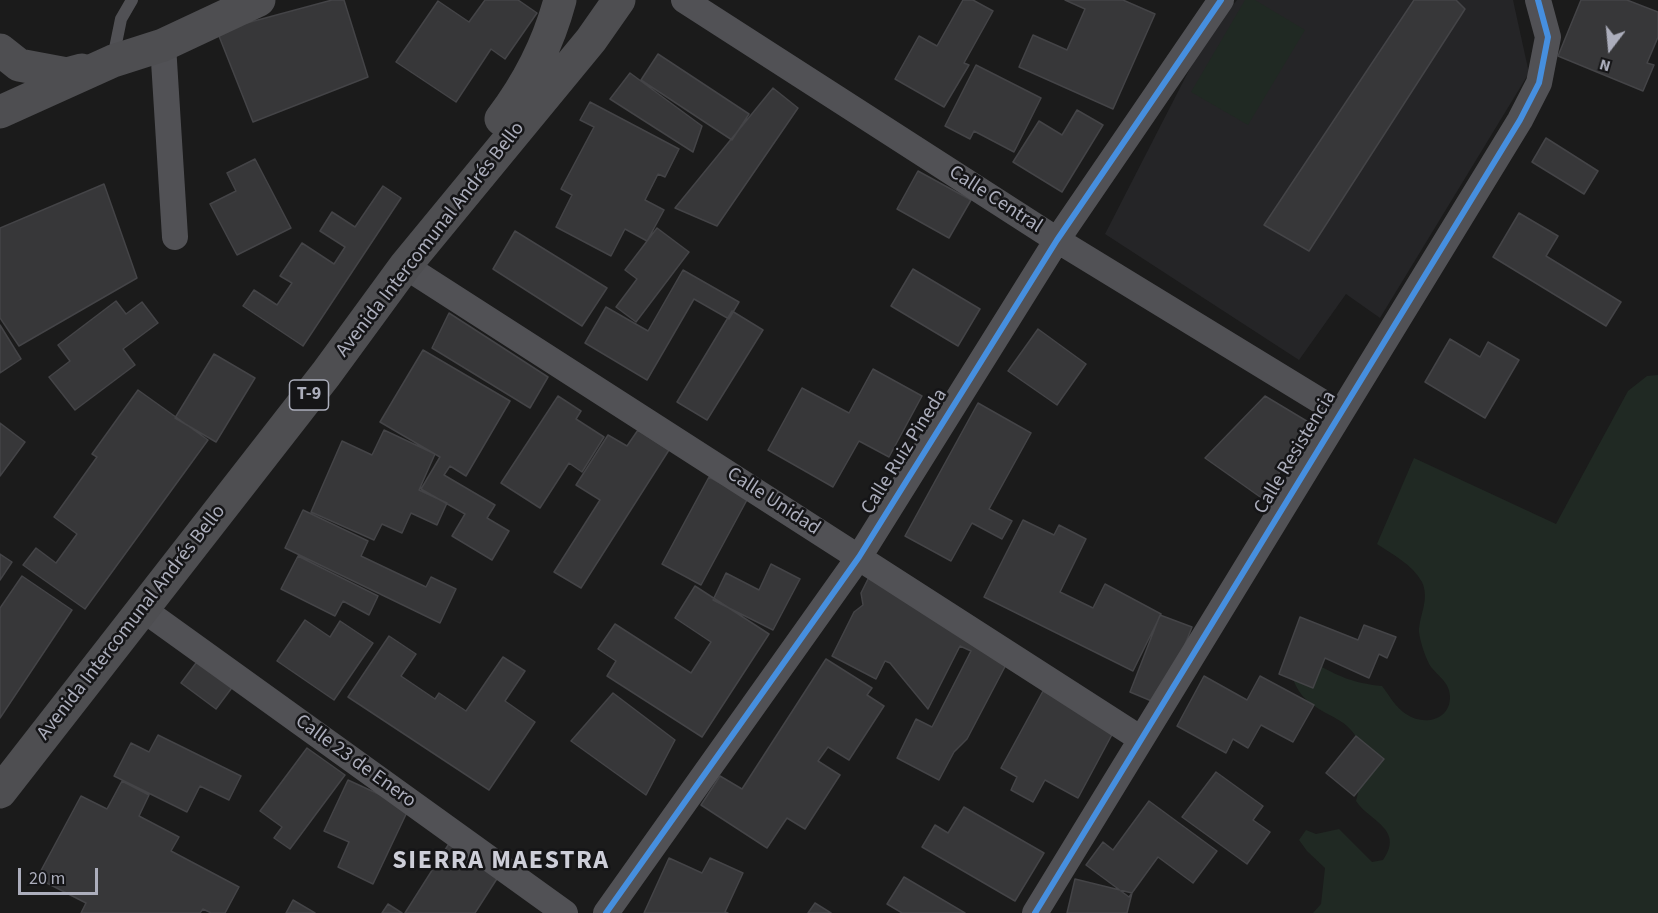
<!DOCTYPE html>
<meta charset="utf-8">
<style>
body{margin:0}
#map{position:relative;width:1658px;height:913px;overflow:hidden;background:#1b1b1b;font-family:"Source Sans 3",sans-serif}
canvas{display:block}
.north{position:absolute;left:1580px;top:18px;width:60px;height:60px;-webkit-text-stroke:4px #151517;paint-order:stroke;rotate:196deg;font-size:16px;font-weight:700;line-height:24px;text-align:center;color:#acaebc}
.north::after{content:'';display:block;margin:auto;width:21px;height:27px;background:#acaebc;clip-path:polygon(50% 0,100% 100%,50% 72%,0 100%)}
.scale{position:absolute;left:18px;top:868px;width:80px;height:27px;box-sizing:border-box;border:3px solid #acaebc;border-top:0;padding-left:8px;font-size:18px;line-height:21px;white-space:nowrap;color:#acaebc;-webkit-text-stroke:4px #151517;paint-order:stroke}
</style>
<div id="map">
<canvas width="1658" height="913"></canvas>
<div class="north">N</div>
<div class="scale">20 m</div>
</div>
<script>
const g = document.querySelector('canvas').getContext('2d');
g.lineJoin = 'round';
function paint(path, color) { g.fillStyle = color; g.fill(path, 'evenodd'); }
function trace(path, color, width, dash) { g.strokeStyle = color; g.lineWidth = width; g.lineCap = dash ? 'butt' : 'round'; g.setLineDash(dash || []); g.stroke(path); }
function label(font, color, halo, rows, align = 'center') {
  g.font = font + ' "Source Sans 3",sans-serif'; g.lineWidth = 5; g.setLineDash([]); g.textBaseline = 'middle'; g.strokeStyle = halo; g.fillStyle = color; for (const [text, x, y, turn = 0] of rows) {
    g.save(); g.translate(x, y); g.rotate((+turn || 0) * Math.PI / 180); g.textAlign = isNaN(turn) ? turn : align; if (halo) g.strokeText(text, 0, 0); g.fillText(text, 0, 0); g.restore();
  }
}
const built = new Path2D(`
 M1237,0H1513L1529,73L1380,318L1346,294L1299,360L1105,234L1203,43Z`);
const green = new Path2D(`
 M1245,0H1255L1305,30L1248,125L1191,92Z
 M1658,375V913H1313L1321,904L1325,868L1307,851L1299,840L1306,830L1316,834L1339,829L1372,862L1383,860C1405,829 1369,821 1356,801C1360,788 1359,776 1358,763C1358,757 1360,745 1357,739C1344,711 1306,716 1293,679L1313,662C1338,676 1352,683 1382,686C1389,695 1396,708 1406,714C1423,726 1450,721 1450,697C1450,683 1439,677 1431,667C1426,660 1420,641 1419,632C1419,615 1430,600 1422,582C1412,564 1393,555 1377,544L1414,458L1556,524L1628,391L1647,376Z`);
const building = new Path2D(`
 M332,0H344L368,77L253,122L217,31Z
 M485,0H518L537,13L505,59L491,49L456,102L396,62L438,1L469,22Z
 M963,0H973L993,11L964,63L969,65L944,107L895,79L919,36L937,46Z
 M1065,0H1123L1155,14L1113,109L1019,67L1033,35L1067,50L1085,9Z
 M1414,0H1456L1465,9L1309,251L1264,225Z
 M1581,0H1627L1658,12V37L1647,63L1654,65L1643,91L1558,56Z
 M658,54L749,114L732,140L641,80Z
 M976,65L1041,98L1014,152L974,131L970,139L945,126Z
 M630,73L702,126L693,152L610,99Z
 M773,88L798,108L717,226L675,208Z
 M590,102L679,149L665,177L658,174L645,200L664,210L647,241L625,229L611,256L556,227L572,195L561,189L594,127L580,120Z
 M1077,110L1103,125L1062,192L1013,162L1039,121L1062,135Z
 M1546,138L1598,171L1584,194L1532,162Z
 M255,159L291,228L237,255L210,204L236,191L227,173Z
 M918,171L971,200L949,238L897,209Z
 M104,184L137,278L19,346L0,318V228Z
 M383,186L401,198L303,346L243,306L254,290L277,305L292,283L280,276L302,243L334,264L345,247L320,231L332,212L355,227Z
 M1519,213L1558,236L1546,256L1621,302L1606,326L1493,257Z
 M657,228L689,252L636,322L616,307L637,279L625,270Z
 M515,231L607,288L582,326L493,269Z
 M913,269L980,309L958,346L891,306Z
 M683,270L739,302L729,319L694,299L647,380L585,343L606,307L648,331Z
 M116,301L126,314L142,302L158,323L123,349L135,365L75,410L49,377L70,361L58,345Z
 M732,311L763,330L707,420L677,402Z
 M449,313L548,377L530,408L432,348Z
 M0,325L21,359L0,373Z
 M1038,329L1086,364L1057,405L1008,371Z
 M1450,339L1480,357L1488,342L1519,360L1485,418L1425,382Z
 M423,350L510,401L466,476L450,466L444,475L495,505L487,518L509,531L492,560L452,536L465,514L421,489L440,457L380,422Z
 M214,354L255,378L216,442L175,418Z
 M873,369L922,396L889,457L859,441L833,487L768,450L802,388L849,413Z
 M138,390L208,440L85,609L23,565L36,548L56,563L77,534L54,517L97,457L92,454Z
 M558,396L581,411L576,419L604,437L582,472L569,463L540,508L501,483Z
 M1265,396L1310,423L1263,499L1205,458Z
 M978,403L1031,433L989,509L1012,521L1002,539L972,523L951,561L905,536Z
 M0,423L25,442L0,476Z
 M384,430L435,454L419,490L447,503L437,525L411,513L402,533L382,524L374,540L311,512L342,441L372,455Z
 M638,430L669,450L581,588L554,572L600,500L576,485L608,435L627,446Z
 M709,477L748,498L701,585L662,564Z
 M303,510L368,541L361,556L426,587L431,577L456,589L440,623L285,548Z
 M1023,520L1054,535L1059,525L1086,539L1060,592L1093,608L1105,584L1161,614L1133,671L984,597Z
 M0,554L12,562L0,580Z
 M298,556L378,596L369,615L343,601L335,616L281,589Z
 M771,564L800,579L773,630L713,600L726,573L759,590Z
 M871,573L1009,659L967,739L954,752L939,780L897,758L916,719L932,727L971,651L960,646L928,709L890,663L885,661L876,679L832,656L854,612L863,605L861,593Z
 M22,576L72,610L0,718V608Z
 M695,586L769,634L702,737L607,676L616,661L598,649L615,624L691,673L711,642L675,618Z
 M1160,615L1192,627L1161,705L1130,692Z
 M1300,617L1358,640L1364,625L1396,637L1387,658L1379,654L1369,678L1325,658L1313,688L1279,674Z
 M305,620L330,637L340,621L373,643L334,700L277,661Z
 M389,636L416,654L401,676L435,699L439,693L466,711L503,657L525,671L505,701L535,722L489,790L348,697Z
 M199,659L234,685L216,709L181,683Z
 M826,659L872,688L867,695L884,706L849,760L828,747L818,761L840,775L805,829L787,818L767,848L701,805L720,776L742,789Z
 M1204,676L1247,700L1260,676L1314,705L1293,742L1261,725L1248,748L1233,739L1226,753L1177,726Z
 M1043,691L1115,729L1078,798L1045,780L1033,802L1011,790L1017,777L1001,768Z
 M613,693L675,740L646,795L571,741Z
 M158,735L241,776L229,800L200,786L187,812L114,776L131,743L149,752Z
 M1356,736L1384,759L1354,796L1326,773Z
 M307,748L345,775L290,849L274,838L282,827L260,811Z
 M1216,772L1263,806L1253,820L1270,832L1247,864L1182,817Z
 M348,780L409,808L373,884L338,867L349,842L324,831Z
 M122,781L149,795L139,816L179,837L171,851L239,887L225,913H211L203,909L200,913H81L86,903L37,878L81,796L107,809Z
 M1149,801L1217,851L1193,883L1158,857L1129,897L1086,865L1103,842L1113,850Z
 M964,807L1044,853L1015,901L922,847L935,825L948,833Z
 M450,842L500,874L475,913H405Z
 M669,858L702,873L710,858L743,873L725,912L728,913H644Z
 M904,877L965,913H902L887,904Z
 M1075,879L1132,893L1127,913H1067Z
 M293,900L315,913H286Z
 M815,903L831,913H808Z
 M388,904L402,913H382Z`);
const service = new Path2D(`
 M113,58L121,19L132,0`);
const minor = new Path2D(`
 M684,0L1057,240L1340,413
 M163,45L175,237
 M405,266L1141,739
 M144,610L565,913
 M606,913L859,557L1057,240L1221,0
 M1035,913L1520,120L1539,83L1548,37L1538,0`);
const trunk = new Path2D(`
 M0,50L19,65L67,74L82,70
 M0,112L113,61L163,45L259,0
 M501,119C529,82 548,45 560,0
 M0,792L326,374L405,266L591,40L619,0`);
const cycleway = new Path2D(`
 M606,913L859,557L1057,240L1221,0
 M1035,913L1520,120L1539,83L1548,37L1538,0`);
const shields = [
 [309,395,39]
];
const shieldNames = [
 ["T-9",309,395]
];
const streetNames = [
 ["Calle Central",995,200,33],
 ["Avenida Intercomunal Andrés Bello",431,240,-52],
 ["Calle Ruiz Pineda",905,452,-58],
 ["Calle Resistencia",1296,453,-59],
 ["Calle Unidad",773,502,33],
 ["Avenida Intercomunal Andrés Bello",132,623,-52],
 ["Calle 23 de Enero",355,762,36]
];
const districtNames = [
 ["SIERRA MAESTRA",501,862]
];
paint(built, '#252527');
paint(green, '#202923');
paint(building, '#373739');
trace(building, '#444447', 1.5);
trace(service, '#515155', 12);
trace(minor, '#515155', 26);
trace(trunk, '#4e4e51', 33);
trace(cycleway, '#468fdf', 6);
for (const [x, y, w] of shields) { const box = new Path2D(); box.roundRect(x - w / 2, y - 15, w, 30, 4.5); g.fillStyle = '#151517'; g.fill(box); trace(box, '#acaebc', 1.5); }
label('bold 18px', '#acaebc', null, shieldNames);
label('20px', '#acaebc', '#151517', streetNames);
g.letterSpacing = '1.5px';
label('bold 26px', '#cdced8', '#151517', districtNames);
g.letterSpacing = '0px';
</script>
